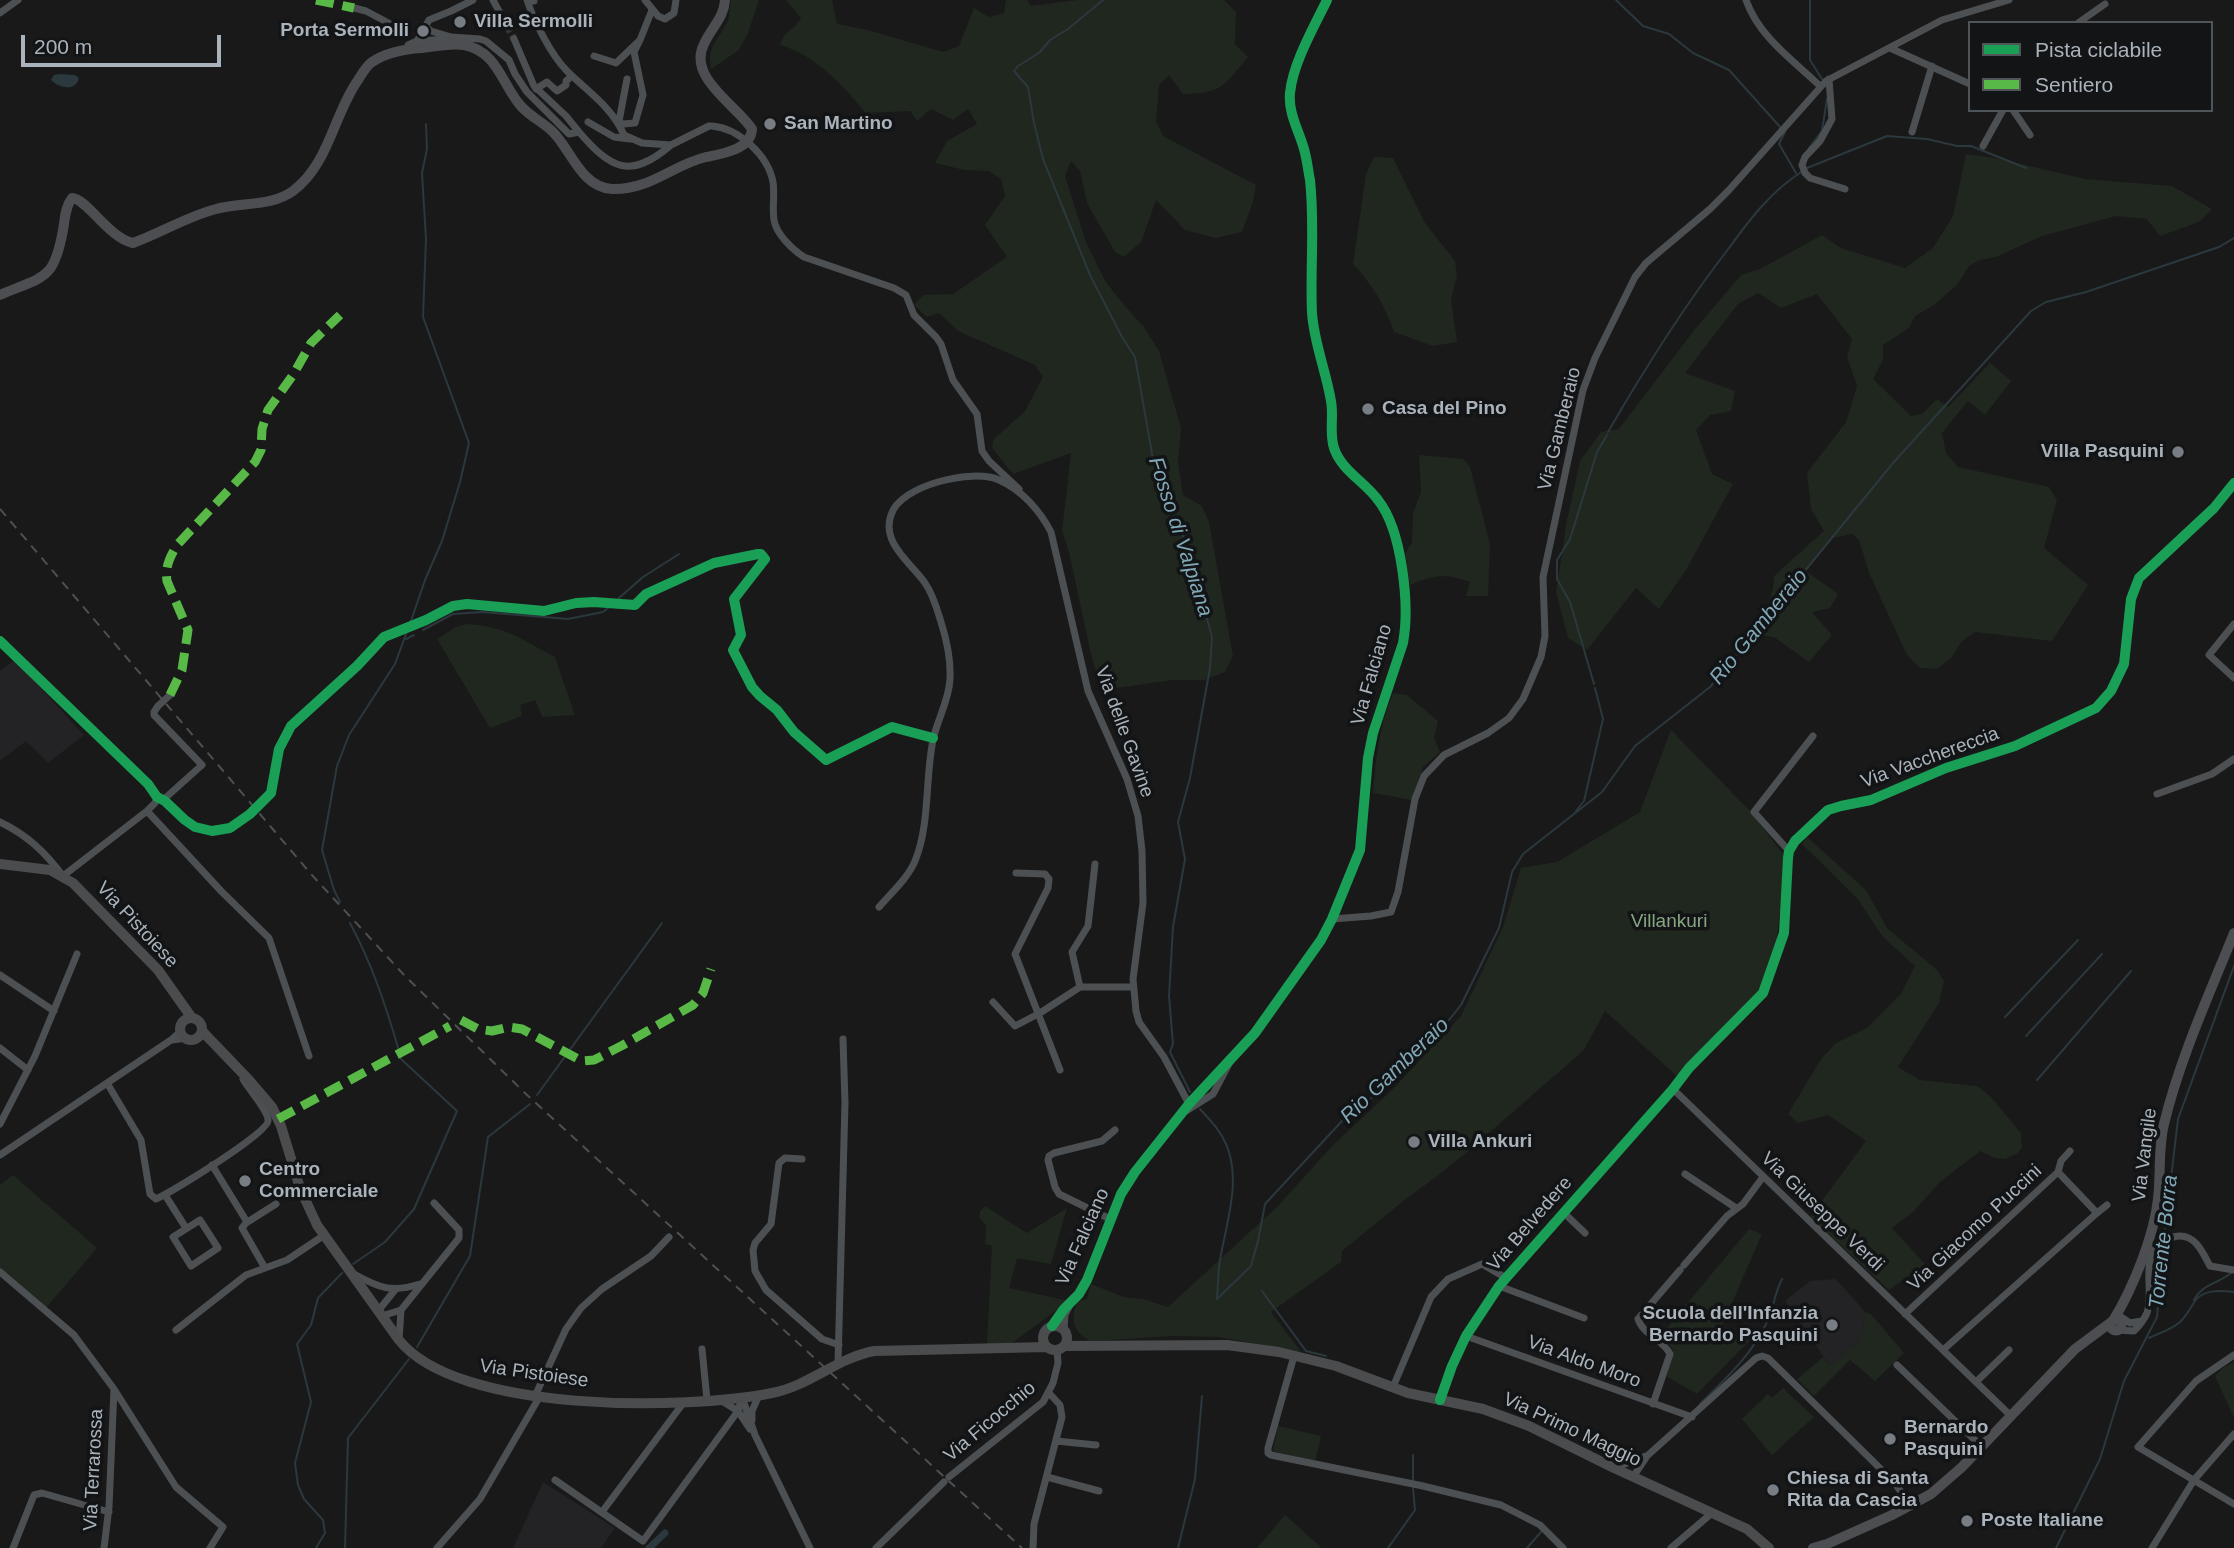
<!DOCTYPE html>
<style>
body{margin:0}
#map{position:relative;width:2234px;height:1548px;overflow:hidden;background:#19191a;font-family:Arial,sans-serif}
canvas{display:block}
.legend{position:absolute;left:1968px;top:21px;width:245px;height:91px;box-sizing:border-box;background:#131416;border:2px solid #4f5458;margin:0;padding:9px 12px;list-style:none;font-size:21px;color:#aab3bb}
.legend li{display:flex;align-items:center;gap:14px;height:35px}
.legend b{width:35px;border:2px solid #4f5458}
.scale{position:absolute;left:21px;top:35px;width:200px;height:32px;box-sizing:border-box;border:4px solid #aab3bb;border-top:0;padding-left:9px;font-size:21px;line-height:24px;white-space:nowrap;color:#aab3bb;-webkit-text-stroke:5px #131416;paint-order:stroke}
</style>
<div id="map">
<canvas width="2234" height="1548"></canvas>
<ul class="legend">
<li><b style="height:9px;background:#1a9f57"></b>Pista ciclabile</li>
<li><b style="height:9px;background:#58b947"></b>Sentiero</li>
</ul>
<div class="scale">200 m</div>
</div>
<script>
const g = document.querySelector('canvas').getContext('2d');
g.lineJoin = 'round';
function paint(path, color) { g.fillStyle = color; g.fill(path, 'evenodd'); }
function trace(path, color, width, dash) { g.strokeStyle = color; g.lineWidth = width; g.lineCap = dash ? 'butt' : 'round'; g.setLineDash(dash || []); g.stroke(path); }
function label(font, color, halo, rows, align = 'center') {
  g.font = font + ' Arial,sans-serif'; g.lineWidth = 7; g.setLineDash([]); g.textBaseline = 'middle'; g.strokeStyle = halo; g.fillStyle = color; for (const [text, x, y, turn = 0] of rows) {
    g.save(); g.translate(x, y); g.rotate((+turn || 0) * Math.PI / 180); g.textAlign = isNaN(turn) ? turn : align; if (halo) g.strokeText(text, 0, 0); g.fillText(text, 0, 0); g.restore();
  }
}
const built = new Path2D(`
 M15,660L84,735L48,763L26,741L0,761V671Z
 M1836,1279L1865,1312L1861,1339L1830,1366L1785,1301L1810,1281Z
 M543,1482L615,1528L601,1548H513Z`);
const green = new Path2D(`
 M731,0H759L748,33L739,50L711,69C706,43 722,38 729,17C730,12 730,5 731,0Z
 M786,0H832L837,24L868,30L943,52L959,46L974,8L989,17L1004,13L1006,0H1027L1031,6L1077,0H1224L1236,12L1235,44L1248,57C1223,86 1224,93 1183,94L1169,75L1159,85L1156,121L1163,136L1256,185L1253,202L1242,232L1216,238L1185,230L1156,200L1141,242L1124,257L1115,252L1087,203L1080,171L1071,161L1065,176L1086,242L1105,281L1124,305L1144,327L1159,351L1181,428L1178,462L1183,495L1202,506L1209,522L1233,656L1225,672L1204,680H1173L1109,689L1097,676L1090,650L1069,552L1062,531L1071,453L1013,474L992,448L993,440L1025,411L1043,377L1035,365L958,331L939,313L927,317L914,305L923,295L953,294L1007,257L985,225L1005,196L1001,179L989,171L964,170L935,163L947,141L977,124L968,109L953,120L931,109L917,121L910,111L866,113C842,85 816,55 780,45C784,31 794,30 801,18Z
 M1966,154L1995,158L2085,179L2172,186L2212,209L2199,222L2160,236L2147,219L2116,216L2042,236L1996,257L1980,260L1969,266L1957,285L1934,305L1915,316L1909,328L1883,345V360L1873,379L1911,416L1922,414L1937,399L1948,407L1990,363L2011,381L1985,415L1968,401L1942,433L1946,453L1958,467L2049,487L2057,500L2044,548L2088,585L2052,641L1975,632L1962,641L1952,657L1937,669L1920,668L1907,655L1869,573L1859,540L1852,534L1831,538L1806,571L1838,594L1830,608L1812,612L1832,635L1809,662L1774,637L1757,635L1773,589L1774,576L1824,531L1811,509L1807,473L1846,422L1857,386L1847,357L1852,339L1817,294L1781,308L1758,293L1738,304L1685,373L1735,391L1731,411L1710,415L1696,430L1712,474L1733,484L1686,570L1659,609L1636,588L1587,650L1568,638L1556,592L1567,520L1580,461L1601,432L1619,429L1695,329L1741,275L1760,269L1822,235L1841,248L1905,268L1933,248L1953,216Z
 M1374,157L1393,158L1425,223L1455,261L1457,276L1451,299L1457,342L1433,346L1394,332C1385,306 1372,284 1353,264L1366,174Z
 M1419,455L1463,459L1470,467L1490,544L1488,596H1466L1470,582C1446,573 1433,575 1410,585L1405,553L1412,543L1413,513L1421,492Z
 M466,624C505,626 521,639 555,657L575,715L542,717L535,700L520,705L522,716L490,728L437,639L456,627Z
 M1393,693L1407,695L1438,721L1434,738L1440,752L1423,767L1412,800L1373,793C1376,757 1379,728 1393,693Z
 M1671,730L1750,811L1786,858L1775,954L1761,992L1677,1076L1605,1011L1584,1050L1467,1152L1436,1177L1407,1198L1342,1251L1341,1262L1271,1312L1301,1352L1219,1337L1173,1336L1090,1341C1073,1331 1069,1319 1078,1301L1087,1299L1091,1284L1124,1297L1143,1299L1168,1307L1277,1207L1333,1145L1391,1091L1461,1016L1503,927L1521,868L1557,862L1640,812Z
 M1807,837L1866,890L1887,928L1937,970L1944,981L1939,1003L1898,1067L1920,1080L1977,1086L1991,1097L2021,1133L2022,1147L2018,1153L2005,1159L1995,1158L1980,1151L1940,1182L1913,1212L1892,1228L1925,1264L1889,1290L1810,1217L1866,1141L1828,1115L1798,1123L1788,1114L1821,1059L1836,1043L1867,1028L1901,994L1915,966L1883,937L1857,898L1802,844Z
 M13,1175L97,1248L45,1309L0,1270V1185Z
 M985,1206L1027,1233L1067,1208L1051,1264L1017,1258L1009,1288L1069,1301L1012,1343L987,1344L992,1246L985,1244L986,1225L979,1217L980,1211Z
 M1749,1229L1762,1234L1722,1326L1750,1340L1697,1394L1666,1376L1673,1349L1660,1336Z
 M1865,1312L1871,1314L1904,1353L1875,1381L1850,1360L1814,1396L1797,1379L1823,1357L1830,1366L1861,1339Z
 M2234,1362V1418L2215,1376L2224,1367Z
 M1783,1388L1814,1417L1772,1455L1742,1419L1768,1394L1772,1398Z
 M1278,1426L1321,1436L1315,1461L1273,1451Z
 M1285,1515L1322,1548H1257Z`);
const water = new Path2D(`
 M60,74L75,75L79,78C76,92 59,88 51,80L54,75Z`);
const stream = new Path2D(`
 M1103,0L1068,29L1050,40L1039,53L1018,66L1014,71L1028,87L1034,123L1043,159L1090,275L1122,337L1135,357L1156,476L1187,545L1212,637L1210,668L1190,778L1178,822L1185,859L1173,927L1169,996L1173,1044L1170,1052L1190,1092
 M1616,0L1643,26L1669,34L1693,53L1729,70L1781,128
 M1810,0V60L1822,79
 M1785,132L1779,144L1796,173
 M1809,148L1822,131L1827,99
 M1807,168L1887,136L1927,139L1957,146H1971L2026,168
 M1608,432C1645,368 1684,306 1729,248C1750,219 1772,190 1803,171
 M619,598L643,577L679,554
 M411,621L425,580L442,541L460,482L469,443L423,317L426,239L422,173L427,149L426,124
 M423,630L453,614L482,612L568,619L603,612L609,607
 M406,639L414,635
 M1594,684L1570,602L1557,579V560L1570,539L1597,452L1607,435
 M1576,811L1584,801L1603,719L1595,688
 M340,902L334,890L322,850L337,766L349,735L395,664L406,634
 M350,923C372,964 386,1006 399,1051
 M2005,1017L2078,940
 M2026,1036L2102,954
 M2037,1080L2131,971
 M537,1095L662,923
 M1200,1109C1210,1120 1220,1130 1226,1144C1242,1180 1226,1224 1220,1260C1218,1273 1218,1286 1217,1298
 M2164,1238L2178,1119L2234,966
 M353,1264L385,1242L414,1209L457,1111L401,1059L400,1055
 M1262,1291L1306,1351L1326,1356
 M1217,1299L1251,1266L1258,1241L1265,1204L1342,1121L1379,1092L1437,1035L1461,1005L1499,928L1512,872L1523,854L1602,792L1635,746L1710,687L1893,463L2031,311L2046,302L2086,292L2219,247L2234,238
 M2194,1300C2203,1283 2218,1284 2231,1273
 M2149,1338C2159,1333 2171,1330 2180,1322C2186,1316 2189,1311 2193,1304C2201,1289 2220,1290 2234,1292
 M417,1347L470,1256L488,1137L530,1104
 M1700,1404C1726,1378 1753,1354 1768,1320C1774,1306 1775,1292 1782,1279
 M1413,1482V1455
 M316,1548L325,1533L323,1520L304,1499L298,1485L295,1463L311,1402L297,1344L311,1325L318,1298L342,1273
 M345,1548L348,1438L409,1359
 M1178,1548L1195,1479L1202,1396
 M1388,1548L1415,1510L1413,1488
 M1527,1548L1541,1532
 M2056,1548L2100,1459L2124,1381L2157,1317L2163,1247`);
const canal = new Path2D(`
 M649,1548L665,1533`);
const streetTunnel = new Path2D(`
 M507,26L514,39`);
const street = new Path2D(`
 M493,0L507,26
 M527,0C534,21 551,55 567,71C588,92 612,107 624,135L642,143L671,145L709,126
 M534,0V1
 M645,0L658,16L665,19L674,13L676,0
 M1746,0C1759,37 1793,60 1820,86
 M354,8L366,11L396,27
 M0,13L18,0
 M2078,23L2105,4
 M426,27L431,31L451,37L480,39L486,41L509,60L515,74L527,92L569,134L579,132C611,169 630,180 671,145
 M514,39L534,86L566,116L579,132
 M417,41L429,20L451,11L473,0
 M1890,48L1970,84
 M407,49L408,45L417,41L448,39
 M594,56L616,63L640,40L652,10
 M1829,79L1832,119L1820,141L1805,157L1802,165L1805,173L1810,178L1845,189
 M536,89L547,82L557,91L566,85V81L572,76
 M2013,110L2030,135
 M619,121L627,79
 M588,122L614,137L630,139
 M621,126L623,124L635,123L643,95L634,52L640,40
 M712,126C738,128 768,155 773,182C775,194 772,208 774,220C776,234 793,250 804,257L894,288L906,295L914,315L936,337L941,344L953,380L977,414L982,451L989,461L1019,489
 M1912,132L1932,66
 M1983,146L2003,110
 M2234,624L2209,655L2234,678
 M0,641L148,784L157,797L165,801L185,820L195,827L212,831L230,828L250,814L271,793L279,749L291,726L357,666L384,637L426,620L453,606L467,604L544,611L576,603L594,602L635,605L646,594L714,563L758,554H761L765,559L734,599L741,635L733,650L752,687L760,696L777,710L794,732L826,760L892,727L933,738
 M158,706L154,712V715L202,765L163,800
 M2157,794L2212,774L2234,759
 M147,811L222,892L269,938L309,1056
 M0,822C27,835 45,852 63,876L147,811L155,803L157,797
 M1789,851L1754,812L1813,736
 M1016,873L1045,874L1049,879L1048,888L1015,954L1060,1070
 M879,907C891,893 908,878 915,861C930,825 925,779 933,740C937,720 949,701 950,679C951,660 947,641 941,622C937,609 933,594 925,583C911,563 881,543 891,515C900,485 973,468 999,480C1022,490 1040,511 1051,532L1088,691L1127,779L1138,816L1142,851L1143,903L1133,979L1136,1011L1139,1022L1164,1057L1189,1104
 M1332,919L1371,916L1391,912L1398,892L1415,799L1424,776L1444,755L1488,733L1509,718L1523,699L1541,657L1545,636L1543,577L1583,390L1595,358L1635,277L1646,263L1710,209L1729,190L1826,81L1942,20L2009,0
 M0,975L54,1011
 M1080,987L1072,952L1088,926L1095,864
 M993,1002L1015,1026L1040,1013L1080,987H1133
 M172,1040L186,1038
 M0,1048L28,1070
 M107,1083L141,1140L150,1194L156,1199C172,1192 268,1133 268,1121C269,1111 248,1089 243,1079
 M1673,1089L2010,1415
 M1186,1111L1213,1094L1230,1062
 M0,1124L35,1056L77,954
 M0,1155L171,1040L181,1031
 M802,1159L785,1158L779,1163L771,1224L755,1243L753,1250L755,1271L766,1290L822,1339L839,1345
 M212,1165L247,1222
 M2058,1172L2061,1161L2070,1151
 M1685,1174L1736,1208
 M165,1195L186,1228
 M1563,1212L1585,1233
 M2097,1213L2107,1205
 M1110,1219L1059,1194L1055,1187L1048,1160L1049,1156L1054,1153L1102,1141L1115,1130
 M200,1220L218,1248L191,1266L173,1237Z
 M1684,1265L1727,1216L1743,1204L1763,1177
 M265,1268L242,1228L246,1223L276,1204
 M0,1272L74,1335L114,1389L109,1507L104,1548
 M354,1274C379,1288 392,1293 420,1284
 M1499,1286L1584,1318
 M378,1311L395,1290
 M1905,1314L2058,1172L2097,1213L1943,1350
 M382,1316L401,1310L459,1238V1230L434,1203
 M2121,1317L2130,1323L2142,1321
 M1052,1326L1064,1309L1079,1294L1087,1280L1121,1194L1135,1172L1189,1104L1255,1033L1321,940L1332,919L1360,850L1368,758L1373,733L1403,643C1410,605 1402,530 1378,500C1365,482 1341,470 1334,448C1329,433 1334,416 1331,401C1326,371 1314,343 1312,313C1310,269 1315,225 1310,180C1308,170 1307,159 1304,149C1299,131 1288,113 1290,93C1293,63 1314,27 1327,0
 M1064,1329L1065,1315L1069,1307
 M176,1330L246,1275L287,1260L323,1236
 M2117,1330L2134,1331C2139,1326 2144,1320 2147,1313C2155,1290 2138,1256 2164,1241C2170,1238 2173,1236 2180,1236C2196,1236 2203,1253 2210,1266L2234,1270
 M1466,1336L1692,1417
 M399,1340L401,1310
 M702,1349L707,1400
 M2234,1355L2196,1381L2138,1447L2234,1504
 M1294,1356L1268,1448V1453L1271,1455L1423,1486L1501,1505L1540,1525L1563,1548
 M838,1363L845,1103L843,1039
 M1897,1365L1981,1446
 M1976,1382L2009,1350
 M1393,1387L1431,1297L1448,1279L1482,1264L1506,1278
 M114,1389L176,1487L223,1527L210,1548
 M535,1396L566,1329L581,1308L602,1289L651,1256L669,1237
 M742,1397L755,1435L810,1548
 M1440,1400L1452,1366L1466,1336L1499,1286L1673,1089L1689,1068L1763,993L1784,933L1788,858L1789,851L1795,841L1828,810L1841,806L1871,800L1946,768L2015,746L2096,708L2111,691L2124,664L2131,599L2139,578L2214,508L2234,483
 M722,1401L738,1411L750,1429
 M1653,1404L1670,1354C1663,1339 1643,1335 1638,1319L1680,1270
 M752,1420V1411L759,1395
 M1056,1441L1096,1445
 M1614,1468L1646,1456
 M949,1477L1043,1402L1053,1383L1058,1363L1057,1350
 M1047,1477L1099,1491
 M1633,1477L1647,1456L1756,1358L1762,1356L1768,1358L1894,1482L1911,1506
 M555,1480L643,1541L738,1411L742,1397
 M602,1512L684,1402
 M13,1548L34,1495L42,1493L109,1512
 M437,1548L480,1499L540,1396
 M876,1548L944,1482
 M1033,1548L1034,1524L1062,1417L1060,1405L1049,1393
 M1671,1548L1712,1513
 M2152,1548L2194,1480L2234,1434`);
const secondary = new Path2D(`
 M0,295C44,276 54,281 63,230C65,219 65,207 72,198C86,198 109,238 133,243C161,233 188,216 216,209C241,202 271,207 293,191C328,165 333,118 356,83C361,76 365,67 372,62C387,52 405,49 422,48C436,46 451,43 464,45C497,51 502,84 520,105C529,116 543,122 553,132C571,150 581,187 612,189C651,190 672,165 706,157C721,154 751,150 752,129C736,105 687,77 704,44C711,28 724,18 725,0
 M2114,1319C2133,1288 2154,1236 2158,1199C2161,1175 2158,1148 2164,1124C2180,1058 2209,995 2234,933
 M2110.5 1325a5.5 5.5 0 1 1 11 0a5.5 5.5 0 1 1-11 0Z
 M1813,1548L1827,1544L1892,1515L1931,1494L1962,1467L2075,1349L2110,1323`);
const primary = new Path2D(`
 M0,864L50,870L73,883L158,970L192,1018
 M180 1029a11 11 0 1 1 22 0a11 11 0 1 1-22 0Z
 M202,1031L249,1080L272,1107L281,1126L300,1188L317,1225L399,1340C458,1414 686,1410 772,1393C809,1386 837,1358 874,1351L1047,1347
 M1043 1338a12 12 0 1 1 24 0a12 12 0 1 1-24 0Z
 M1064,1346L1227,1345L1279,1352L1336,1366L1408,1393L1483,1409L1529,1426L1614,1468L1747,1529L1769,1548`);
const rail = new Path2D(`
 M0,509L311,874L405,976L526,1094L1022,1548`);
const streetBridge = new Path2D(`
 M158,706L170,695`);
const quiet = new Path2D(`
 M316,0L354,8
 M170,695L182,670L188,630L167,581C165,566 170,557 177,545L255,462L261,450L262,429L268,410L293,375L311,343L340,315
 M461,1020L478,1029L492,1031L509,1027L522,1029L582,1061L594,1060L623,1045L693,1005L703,993L711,969
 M278,1119L450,1026`);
const cycleway = new Path2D(`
 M0,641L148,784L157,797L165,801L185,820L195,827L212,831L230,828L250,814L271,793L279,749L291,726L357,666L384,637L426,620L453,606L467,604L544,611L576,603L594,602L635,605L646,594L714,563L758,554H761L765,559L734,599L741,635L733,650L752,687L760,696L777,710L794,732L826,760L892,727L933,738
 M1052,1326L1064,1309L1079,1294L1087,1280L1121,1194L1135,1172L1189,1104L1255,1033L1321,940L1332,919L1360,850L1368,758L1373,733L1403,643C1410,605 1402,530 1378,500C1365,482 1341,470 1334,448C1329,433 1334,416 1331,401C1326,371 1314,343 1312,313C1310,269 1315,225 1310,180C1308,170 1307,159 1304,149C1299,131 1288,113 1290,93C1293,63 1314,27 1327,0
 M1440,1400L1452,1366L1466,1336L1499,1286L1673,1089L1689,1068L1763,993L1784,933L1788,858L1789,851L1795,841L1828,810L1841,806L1871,800L1946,768L2015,746L2096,708L2111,691L2124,664L2131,599L2139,578L2214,508L2234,483`);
const markers = [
 [460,22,7,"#777d83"],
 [423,31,7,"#777d83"],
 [770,124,7,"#777d83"],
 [1368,409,7,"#777d83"],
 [2178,452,7,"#777d83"],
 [1414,1142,7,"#777d83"],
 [245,1181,7,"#777d83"],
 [1832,1325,7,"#777d83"],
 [1890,1439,7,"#777d83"],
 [1773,1490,7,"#777d83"],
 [1967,1521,7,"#777d83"]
];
const poiNames = [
 ["Villa Sermolli",474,22],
 ["Porta Sermolli",409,31,"right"],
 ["San Martino",784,124],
 ["Casa del Pino",1382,409],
 ["Villa Pasquini",2164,452,"right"],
 ["Villa Ankuri",1428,1142],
 ["Centro",259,1170],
 ["Commerciale",259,1192],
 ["Scuola dell'Infanzia",1818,1314,"right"],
 ["Bernardo Pasquini",1818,1336,"right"],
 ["Bernardo",1904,1428],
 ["Pasquini",1904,1450],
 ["Chiesa di Santa",1787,1479],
 ["Rita da Cascia",1787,1501],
 ["Poste Italiane",1981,1521]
];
const streetNames = [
 ["Via Gamberaio",1560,429,-76],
 ["Via Falciano",1372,675,-74],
 ["Via delle Gavine",1124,732,70],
 ["Via Vacchereccia",1930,758,-20],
 ["Via Pistoiese",137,925,47],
 ["Via Vangile",2145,1155,-83],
 ["Via Giuseppe Verdi",1822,1212,44],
 ["Via Belvedere",1530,1224,-49],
 ["Via Giacomo Puccini",1975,1228,-43],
 ["Via Falciano",1083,1237,-66],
 ["Via Aldo Moro",1584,1362,20],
 ["Via Pistoiese",534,1374,8],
 ["Via Ficocchio",990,1422,-40],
 ["Via Primo Maggio",1572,1430,25],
 ["Via Terrarossa",94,1470,-87]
];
const parkNames = [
 ["Villankuri",1669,922]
];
const waterNames = [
 ["Fosso di Valpiana",1180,537,72],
 ["Rio Gamberaio",1759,627,-51],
 ["Rio Gamberaio",1395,1071,-44],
 ["Torrente Borra",2164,1242,-84]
];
paint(built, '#232326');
paint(green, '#1f271f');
paint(water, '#2b383d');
trace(stream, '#2b383d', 2);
trace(canal, '#2b383d', 7);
trace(streetTunnel, '#36383a', 7, [7, 3.5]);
trace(street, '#4d5053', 7);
trace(secondary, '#4c4e51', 10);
trace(primary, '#4b4c4e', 10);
trace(rail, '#4d5052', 2, [9, 7]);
trace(streetBridge, '#4d5053', 7);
trace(quiet, '#58b947', 9, [18, 9]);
trace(cycleway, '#1a9f57', 10);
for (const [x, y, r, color] of markers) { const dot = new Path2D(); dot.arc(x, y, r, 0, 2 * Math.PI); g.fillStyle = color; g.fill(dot); trace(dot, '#131416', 2.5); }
label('bold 19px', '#aab3bb', '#131416', poiNames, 'left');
label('19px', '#aab3bb', '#131416', streetNames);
label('19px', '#86a681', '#131416', parkNames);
label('italic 21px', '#80a8b7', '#131416', waterNames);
</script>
